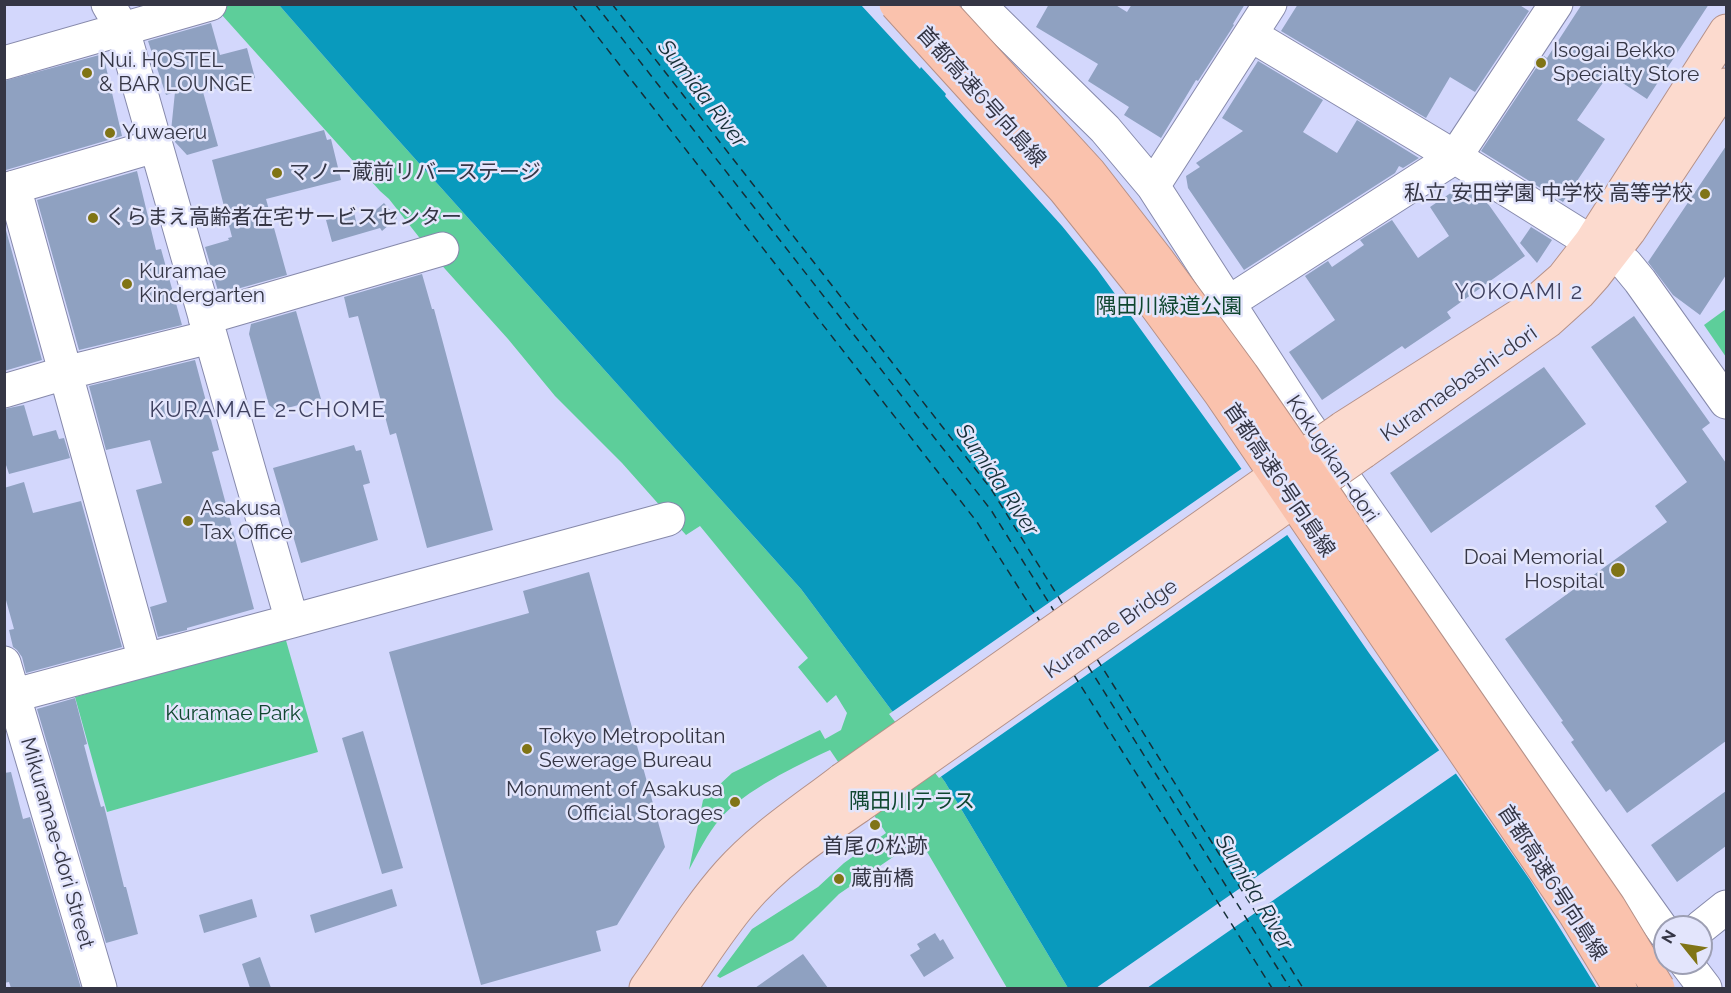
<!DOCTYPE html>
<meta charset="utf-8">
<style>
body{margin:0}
#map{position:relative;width:1731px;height:993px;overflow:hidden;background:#d3d7fc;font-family:Raleway,sans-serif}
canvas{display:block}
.frame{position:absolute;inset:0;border:6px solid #353645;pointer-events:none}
.north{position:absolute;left:1653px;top:915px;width:60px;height:60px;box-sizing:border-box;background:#e3e5fc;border:2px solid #9d9fb3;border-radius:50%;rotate:300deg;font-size:16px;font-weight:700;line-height:24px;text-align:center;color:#353645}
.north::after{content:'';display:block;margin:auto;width:21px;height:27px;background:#807416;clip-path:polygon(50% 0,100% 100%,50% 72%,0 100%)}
</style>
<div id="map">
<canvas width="1731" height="993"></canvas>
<div class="frame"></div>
<div class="north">N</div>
</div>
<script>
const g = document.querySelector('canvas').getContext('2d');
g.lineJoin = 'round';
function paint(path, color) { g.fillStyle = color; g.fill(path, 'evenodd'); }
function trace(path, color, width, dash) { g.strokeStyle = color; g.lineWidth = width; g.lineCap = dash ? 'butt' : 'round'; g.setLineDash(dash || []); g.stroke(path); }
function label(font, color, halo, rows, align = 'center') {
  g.font = font + ' Raleway,"Noto Sans JP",sans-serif'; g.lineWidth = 5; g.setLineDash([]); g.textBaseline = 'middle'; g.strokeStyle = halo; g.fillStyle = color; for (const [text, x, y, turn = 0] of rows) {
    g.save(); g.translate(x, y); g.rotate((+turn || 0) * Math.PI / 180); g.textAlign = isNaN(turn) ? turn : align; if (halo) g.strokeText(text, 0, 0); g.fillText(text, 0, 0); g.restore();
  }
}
const green = new Path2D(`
 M213,5H279L356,93L801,589L945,782L1068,988H1007L923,845L912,844L839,894L793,940L720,978L717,976L752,929L818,887L844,863L886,833L830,750C796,766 745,790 720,819C707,834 698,853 689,870L703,800L732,773L820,730L825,739L841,730L847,713L836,695L827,703L798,667L808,658L700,526L686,535L622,463L555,396L508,339L437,260L389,199L380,191Z
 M1726,309V357L1704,325Z
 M285,637L318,752L107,812L75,697Z`);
const water = new Path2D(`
 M279,5H861L920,69L921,67L946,94L945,96L1062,226L1097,269L1236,461L1369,653L1462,782L1530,880L1597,988H1068L945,782L801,589L356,93Z`);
const pier = new Path2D(`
 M1244,467L1290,533L939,778L889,714Z
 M1441,749L1458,772L1147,988H1096Z`);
const ferry = new Path2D(`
 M572,4L977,522L1041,623
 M595,4L991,510L1054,611
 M612,4L991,489L1064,606
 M1097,659L1303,988
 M1088,666L1290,988
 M1074,675L1272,988`);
const building = new Path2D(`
 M1049,4H1114L1127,12L1132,4H1245L1233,24L1234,25L1198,81L1196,80L1161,138L1124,115L1129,107L1088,81L1098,64L1036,27Z
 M1298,4H1518L1529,11L1475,92L1450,77L1426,118L1281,31Z
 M1582,4H1709L1647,99L1609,74L1577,120L1605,139L1563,202L1481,151L1544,56L1547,58Z
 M211,23L220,55L247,48L255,78L203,92L218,146L187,155L175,142L171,131L175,92L166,95L148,41Z
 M103,54L122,136L6,170L4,81Z
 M1258,61L1323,100L1303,132L1337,153L1357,120L1419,158L1403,168L1399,166L1395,173L1244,270L1188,188L1186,176L1200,167L1196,163L1243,131L1222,118Z
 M324,130L327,140L331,139L341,180L266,199L287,275L219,294L205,247L229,240L228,238L232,237L212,160Z
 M1726,146V275L1700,315L1673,295L1648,262Z
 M137,171L156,250L161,249L182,325L79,350L37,200Z
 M1464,184L1484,198L1525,256L1447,312L1451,318L1405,349L1402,346L1322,400L1289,352L1335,320L1305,276L1328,261L1332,267L1364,245L1360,240L1392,220L1418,258L1449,236L1430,207Z
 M384,203L397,218L382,231L380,228L332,242L326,220L354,212L357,226Z
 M4,223L42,360L4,371Z
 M1531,227L1552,240L1537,263L1520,243Z
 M422,274L432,309H434L493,530L427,548L396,433L390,435L358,316L349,318L344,297Z
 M296,311L321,399L276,411L269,405L249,334L251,324Z
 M1634,316L1710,423L1702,429L1726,463V741L1627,813L1610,789L1606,792L1571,742L1574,740L1561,722L1563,721L1505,639L1667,522L1655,506L1687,482L1591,347Z
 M195,360L219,450L212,452L254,609L187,628V630L158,637L150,607L167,602L136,490L162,483L150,440L106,450L89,386Z
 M1544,367L1586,424L1431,533L1390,473Z
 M24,405L33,436L56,430L59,439L64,438L70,458L9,474L4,459V409Z
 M354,445L356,451L361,450L370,483L363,485L378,540L301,563L273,468Z
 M24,482L33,513L81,501L122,647L26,673L22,657L17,650L13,647L9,630L14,629L4,593V488Z
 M589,572L665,847L617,925L596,931L601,951L481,985L389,652L529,613L523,591Z
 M75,698L87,744L84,745L93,779L101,807L104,806L124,887H126L138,934L106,943L37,709Z
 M363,731L403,868L382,874L342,738Z
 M11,772L23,819L30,817L81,988H11L9,982L4,983V773Z
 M1726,791V846L1677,882L1651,845Z
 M392,889L397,906L315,933L310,915Z
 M252,899L257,917L204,933L199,915Z
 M935,933L940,941L943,939L954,958L924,977L910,955L920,949L917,944Z
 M803,954L828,988H755Z
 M260,957L271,988H250L242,964Z`);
const minor = new Path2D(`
 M108,4L123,30L292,621
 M978,4L1105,129L1153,186L1305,422L1514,722L1665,933
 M1251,35L1455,157L1626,264L1640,281L1726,402
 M4,63L210,4
 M1153,186L1270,4
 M14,187L145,660
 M4,190L155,146
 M1228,303L1455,157L1556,4
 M205,318L442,249
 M4,391L65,373L210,337
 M4,663L100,988
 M4,698L292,621L668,519
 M1701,927L1726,907
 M1686,963L1705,988`);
const major = new Path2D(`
 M1343,428L1522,314L1563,278L1591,242L1726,31
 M1363,452L1548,321L1579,293L1595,275L1629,231L1726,85
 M646,988C673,950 697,909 729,873C761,837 803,810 842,780
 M680,988C700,960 719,929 742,902C775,863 817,835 859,806`);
const majorBridge = new Path2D(`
 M842,780L1343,428
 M859,806L1363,452`);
const highwayBridge = new Path2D(`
 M896,4L1065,190L1137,280L1220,393L1575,914L1620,988
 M935,4L1089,172L1159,262L1242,375L1609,907L1658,988`);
const markers = [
 [1541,63,6,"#807416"],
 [87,73,6,"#807416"],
 [110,133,6,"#807416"],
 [277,173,6,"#807416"],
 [1705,194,6,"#807416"],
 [93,218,6,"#807416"],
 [127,284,6,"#807416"],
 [188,521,6,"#807416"],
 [1618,570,8,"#807416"],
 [527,749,6,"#807416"],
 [735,802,6,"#807416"],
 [875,825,6,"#807416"],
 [839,879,6,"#807416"]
];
const poiNames = [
 ["Isogai Bekko",1553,51],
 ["Specialty Store",1553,75],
 ["Nui. HOSTEL",99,61],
 ["& BAR LOUNGE",99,85],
 ["Yuwaeru",122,133],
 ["マノー蔵前リバーステージ",289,173],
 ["私立 安田学園 中学校 高等学校",1693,194,"right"],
 ["くらまえ高齢者在宅サービスセンター",105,218],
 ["Kuramae",139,272],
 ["Kindergarten",139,296],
 ["Asakusa",200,509],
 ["Tax Office",200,533],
 ["Doai Memorial",1604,558,"right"],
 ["Hospital",1604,582,"right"],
 ["Tokyo Metropolitan",539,737],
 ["Sewerage Bureau",539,761],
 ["Monument of Asakusa",723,790,"right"],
 ["Official Storages",723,814,"right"],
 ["首尾の松跡",875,847,"center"],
 ["蔵前橋",851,879]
];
const streetNames = [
 ["首都高速6号向島線",981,97,48],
 ["Kuramaebashi-dori",1459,384,-35],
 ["Kokugikan-dori",1332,459,56],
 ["首都高速6号向島線",1279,480,56],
 ["Kuramae Bridge",1111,629,-35],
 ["Mikuramae-dori Street",57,843,74],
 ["首都高速6号向島線",1552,883,57]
];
const parkNames = [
 ["隅田川緑道公園",1169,307],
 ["Kuramae Park",233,714],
 ["隅田川テラス",912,802]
];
const waterNames = [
 ["Sumida River",702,94,52],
 ["Sumida River",997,480,56],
 ["Sumida River",1254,892,59]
];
const neighbourhoodNames = [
 ["YOKOAMI 2",1519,292],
 ["KURAMAE 2-CHOME",268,410]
];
paint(green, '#5dce9a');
paint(water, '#099abd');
paint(pier, '#d3d7fc');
trace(ferry, '#152f37', 1.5, [8, 6]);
paint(building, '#8fa1c1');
trace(minor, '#8689ab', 35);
trace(major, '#b59189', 35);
trace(minor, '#fff', 33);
trace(major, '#fcdace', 33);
trace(majorBridge, '#b59189', 35, []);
trace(highwayBridge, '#b59189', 35, []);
trace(majorBridge, '#fcdace', 33);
trace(highwayBridge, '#fac2ad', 33);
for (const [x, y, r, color] of markers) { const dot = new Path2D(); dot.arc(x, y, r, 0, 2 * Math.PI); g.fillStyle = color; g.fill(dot); trace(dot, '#e3e5fc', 2); }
label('21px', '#353645', '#e3e5fc', poiNames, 'left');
label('21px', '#353645', '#e3e5fc', streetNames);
label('21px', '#104730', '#e3e5fc', parkNames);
label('italic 22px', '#152f37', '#e3e5fc', waterNames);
g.letterSpacing = '1.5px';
label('22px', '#3f415f', '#e3e5fc', neighbourhoodNames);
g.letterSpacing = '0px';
</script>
